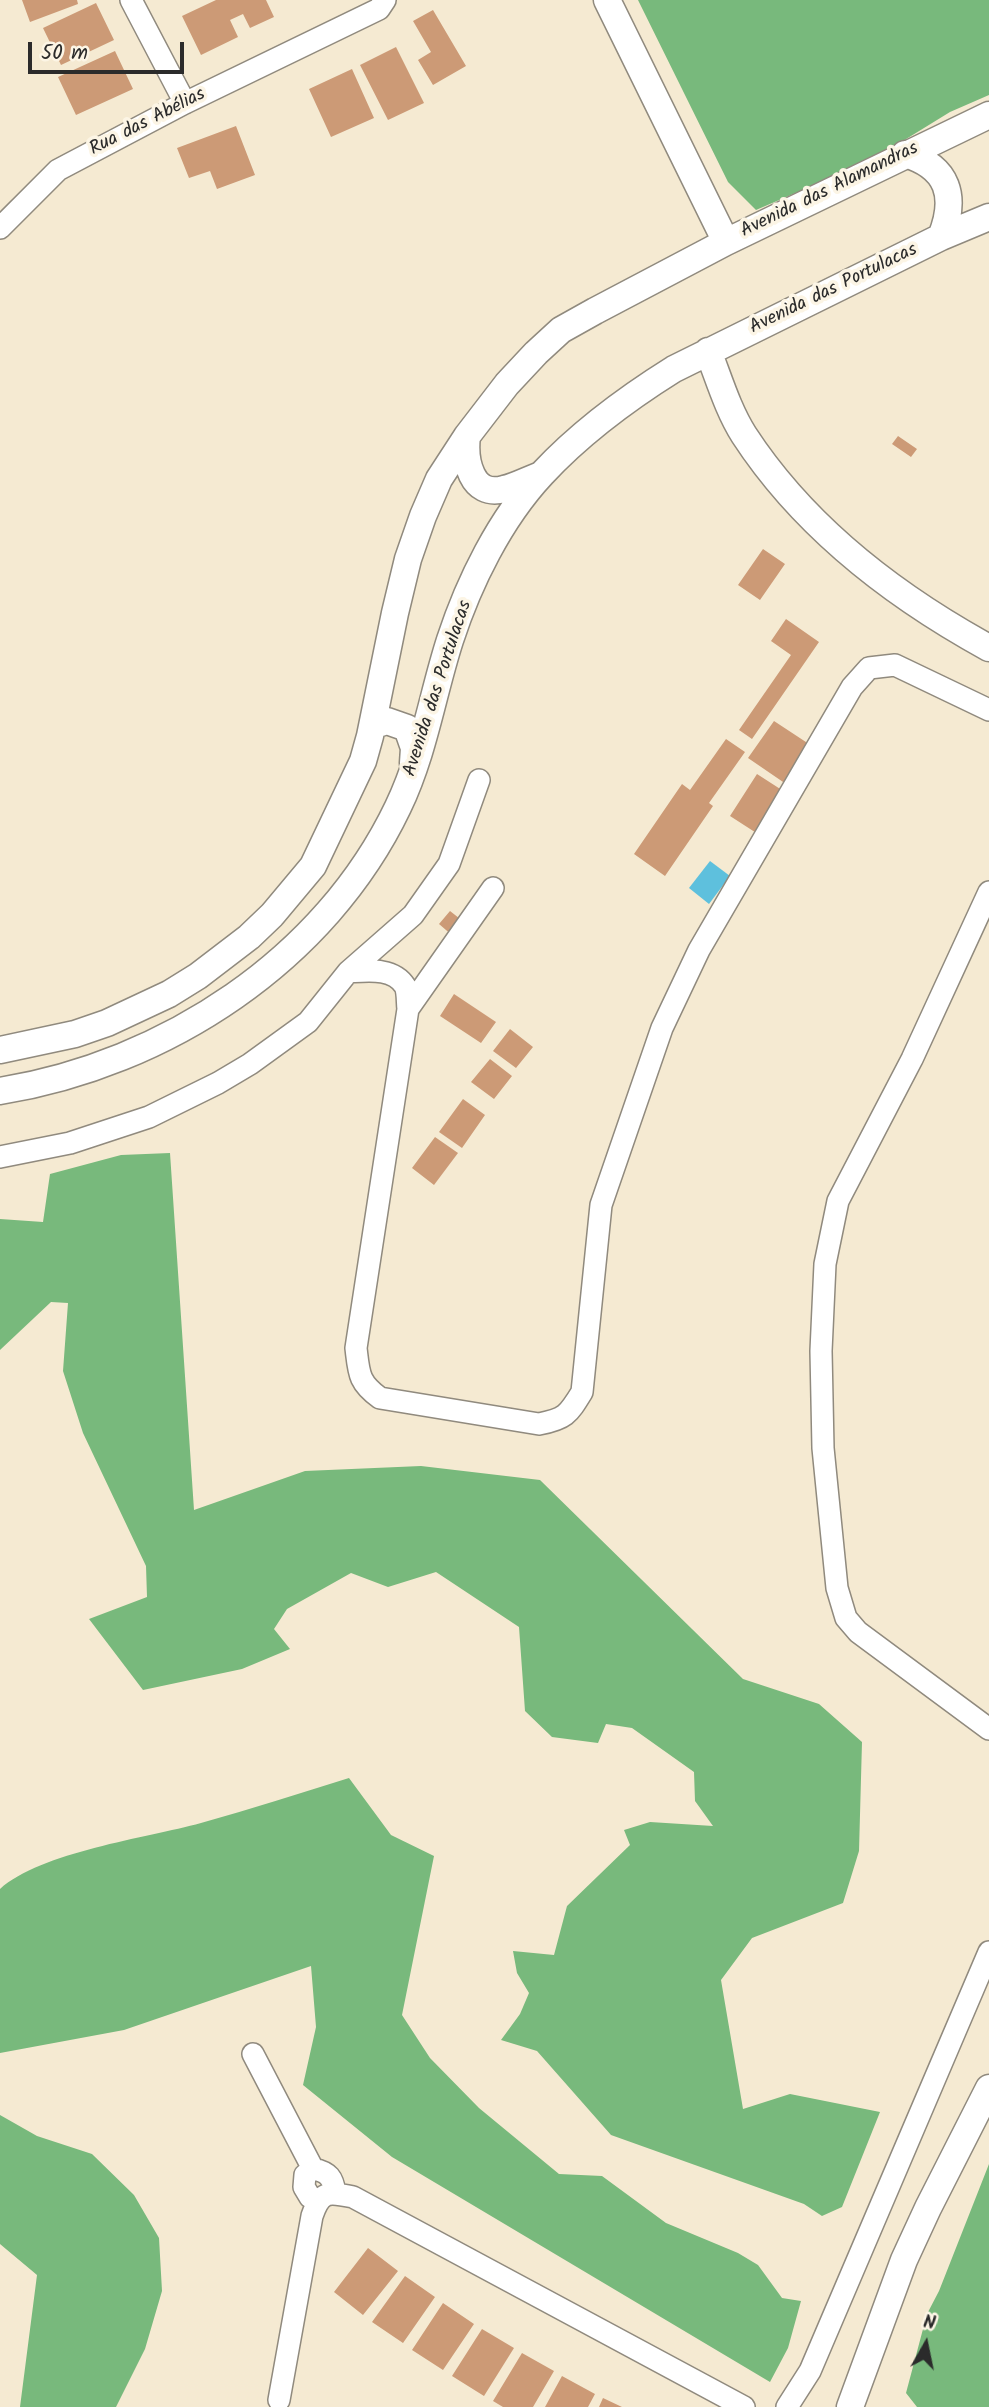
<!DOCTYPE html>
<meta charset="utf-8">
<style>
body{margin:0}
#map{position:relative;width:989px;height:2407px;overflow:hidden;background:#f5ead2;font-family:Kalam,sans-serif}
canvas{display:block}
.north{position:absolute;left:891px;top:2309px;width:70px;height:70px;-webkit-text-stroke:5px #fcf5e5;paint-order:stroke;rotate:9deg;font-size:19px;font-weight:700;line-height:28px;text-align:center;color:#2b2b2b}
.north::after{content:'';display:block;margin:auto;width:24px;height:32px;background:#2b2b2b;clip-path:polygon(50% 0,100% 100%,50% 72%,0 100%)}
.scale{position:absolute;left:28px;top:42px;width:156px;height:32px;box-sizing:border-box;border:4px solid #2b2b2b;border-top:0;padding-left:9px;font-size:21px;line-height:24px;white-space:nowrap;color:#2b2b2b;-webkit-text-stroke:5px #fcf5e5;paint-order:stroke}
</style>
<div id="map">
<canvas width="989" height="2407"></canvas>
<div class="north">N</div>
<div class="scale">50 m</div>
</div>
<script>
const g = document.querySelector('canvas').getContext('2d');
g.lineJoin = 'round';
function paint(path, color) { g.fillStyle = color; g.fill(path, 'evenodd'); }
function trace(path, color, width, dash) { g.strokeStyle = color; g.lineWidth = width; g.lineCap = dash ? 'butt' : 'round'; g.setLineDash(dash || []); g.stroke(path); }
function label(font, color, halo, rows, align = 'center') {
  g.font = font + ' Kalam,sans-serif'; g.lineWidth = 7; g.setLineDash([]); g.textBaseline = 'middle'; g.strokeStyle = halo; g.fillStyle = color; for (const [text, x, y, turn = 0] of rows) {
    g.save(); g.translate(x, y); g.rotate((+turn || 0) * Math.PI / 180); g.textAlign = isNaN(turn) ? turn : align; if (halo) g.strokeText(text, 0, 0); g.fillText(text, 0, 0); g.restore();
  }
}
const forest = new Path2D(`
 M638,0H989V95L950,112L872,160L756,210L728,182Z
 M170,1153L194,1510L305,1471L421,1466L540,1480L743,1679L819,1704L862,1742L859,1851L843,1903L752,1938L721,1980L743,2109L790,2094L880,2112L842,2207L822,2216L804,2204L611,2135L537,2051L501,2040L520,2014L529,1993L517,1973L513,1951L554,1955L567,1906L630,1845L624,1830L650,1822L713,1826L695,1801L694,1772L632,1728L606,1724L598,1743L552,1737L525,1711L519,1627L436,1572L388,1587L351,1573L287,1609L274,1629L290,1649L242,1669L143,1690L89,1619L147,1597L146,1566L83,1433L63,1371L68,1303L51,1302L0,1350V1219L43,1222L50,1174L121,1155Z
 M349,1778L391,1835L434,1856L402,2015L430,2058L479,2108L559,2174L602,2176L666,2223L738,2253L758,2265L782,2298L801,2301L788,2348L770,2382L392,2157L303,2085L316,2027L311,1966L124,2030L0,2053V1889C41,1852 146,1838 201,1823C251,1809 300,1793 349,1778Z
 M0,2115L37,2136L92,2154L134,2195L159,2238L162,2291L145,2349L116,2407H20L37,2275L0,2244Z
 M989,2164V2407H917L906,2393L927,2314L939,2291Z`);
const water = new Path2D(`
 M710,861L730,876L709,904L689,888Z`);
const building = new Path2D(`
 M22,0H77L78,4L30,22Z
 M216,0H266L274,17L250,28L243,14L230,20L238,37L201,55L182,16Z
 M96,3L114,40L61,65L43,28Z
 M433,10L466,66L433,85L418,60L431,52L413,21Z
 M396,47L424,103L388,120L360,65Z
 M115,51L133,89L76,115L58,77Z
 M352,69L374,118L331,137L309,89Z
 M236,126L255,175L217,189L210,171L189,178L177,148Z
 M898,436L917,449L911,457L892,444Z
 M763,549L785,564L760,600L738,585Z
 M786,619L819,642L752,739L739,730L791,655L771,641Z
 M774,721L812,746L786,784L748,758Z
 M726,739L745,752L709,803L713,806L665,876L634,854L682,784L690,790Z
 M757,774L788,794L761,836L730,816Z
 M450,911L464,922L453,936L439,924Z
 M454,994L496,1022L481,1043L440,1016Z
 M510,1029L533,1047L516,1068L493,1051Z
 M490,1059L512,1076L494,1099L471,1082Z
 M463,1099L485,1115L462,1148L439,1132Z
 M435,1137L458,1153L434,1185L412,1168Z
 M368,2248L398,2271L363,2315L334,2292Z
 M405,2276L435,2297L403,2343L372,2322Z
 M443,2303L474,2324L443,2370L412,2350Z
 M482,2329L514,2348L484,2396L452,2376Z
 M522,2353L554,2371L533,2407H503L493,2401Z
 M562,2376L595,2394L588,2407H545Z
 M603,2398L622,2407H599Z`);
const minor = new Path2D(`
 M131,0L185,103
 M0,228L58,170L185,103L379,9L385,0
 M989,892L912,1059L838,1201L825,1264L821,1351L823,1448L837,1588L846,1618L858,1632L989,1729
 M348,972C367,971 393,967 405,986C408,992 407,1002 408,1009L356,1348C359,1373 358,1382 380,1398L539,1424C565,1419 568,1415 582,1392L601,1205L662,1028L699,950L852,687L869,668L895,665L989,710
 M408,1009L493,888
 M0,1157L70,1143L149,1117L218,1083L250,1064L308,1022L348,972L413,915L449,864L479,780
 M253,2054L313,2169C329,2172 333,2178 335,2193
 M313,2169L305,2175L304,2187L310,2197L317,2202
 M279,2400L312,2216C321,2190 329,2192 353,2197L744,2407
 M787,2407L810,2371L989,1952`);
const tertiary = new Path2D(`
 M607,0L726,242
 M905,154C949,167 957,197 941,237
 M708,351C719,379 728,410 744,435C804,527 894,596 989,648
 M467,436C464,460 471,498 504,489C517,486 529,479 541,475
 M374,725L387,721L407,728L414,748L413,763
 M0,1050L75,1034L107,1023L169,994L198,976L249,937L272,915L313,866L363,761L370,736L395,613L408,559L423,516L439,479L467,436L507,384L536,353L561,330L595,311L726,242L989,115
 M0,1091C166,1064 325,960 398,807C424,753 432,696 450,640C469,582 500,519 542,474C581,432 626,399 674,369L941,237L989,217
 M850,2407L904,2260L928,2208L989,2088`);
const streetNames = [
 ["Rua das Abélias",148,123,-27],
 ["Avenida das Alamandras",830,191,-26],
 ["Avenida das Portulacas",834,290,-26],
 ["Avenida das Portulacas",439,689,-72]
];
paint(forest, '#78b97c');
paint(water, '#5ec0dd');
paint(building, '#cc9a76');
trace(minor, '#908a7e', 24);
trace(tertiary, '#908a7e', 29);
trace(minor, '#fff', 21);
trace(tertiary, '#fff', 26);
label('19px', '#2b2b2b', '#fcf5e5', streetNames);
</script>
